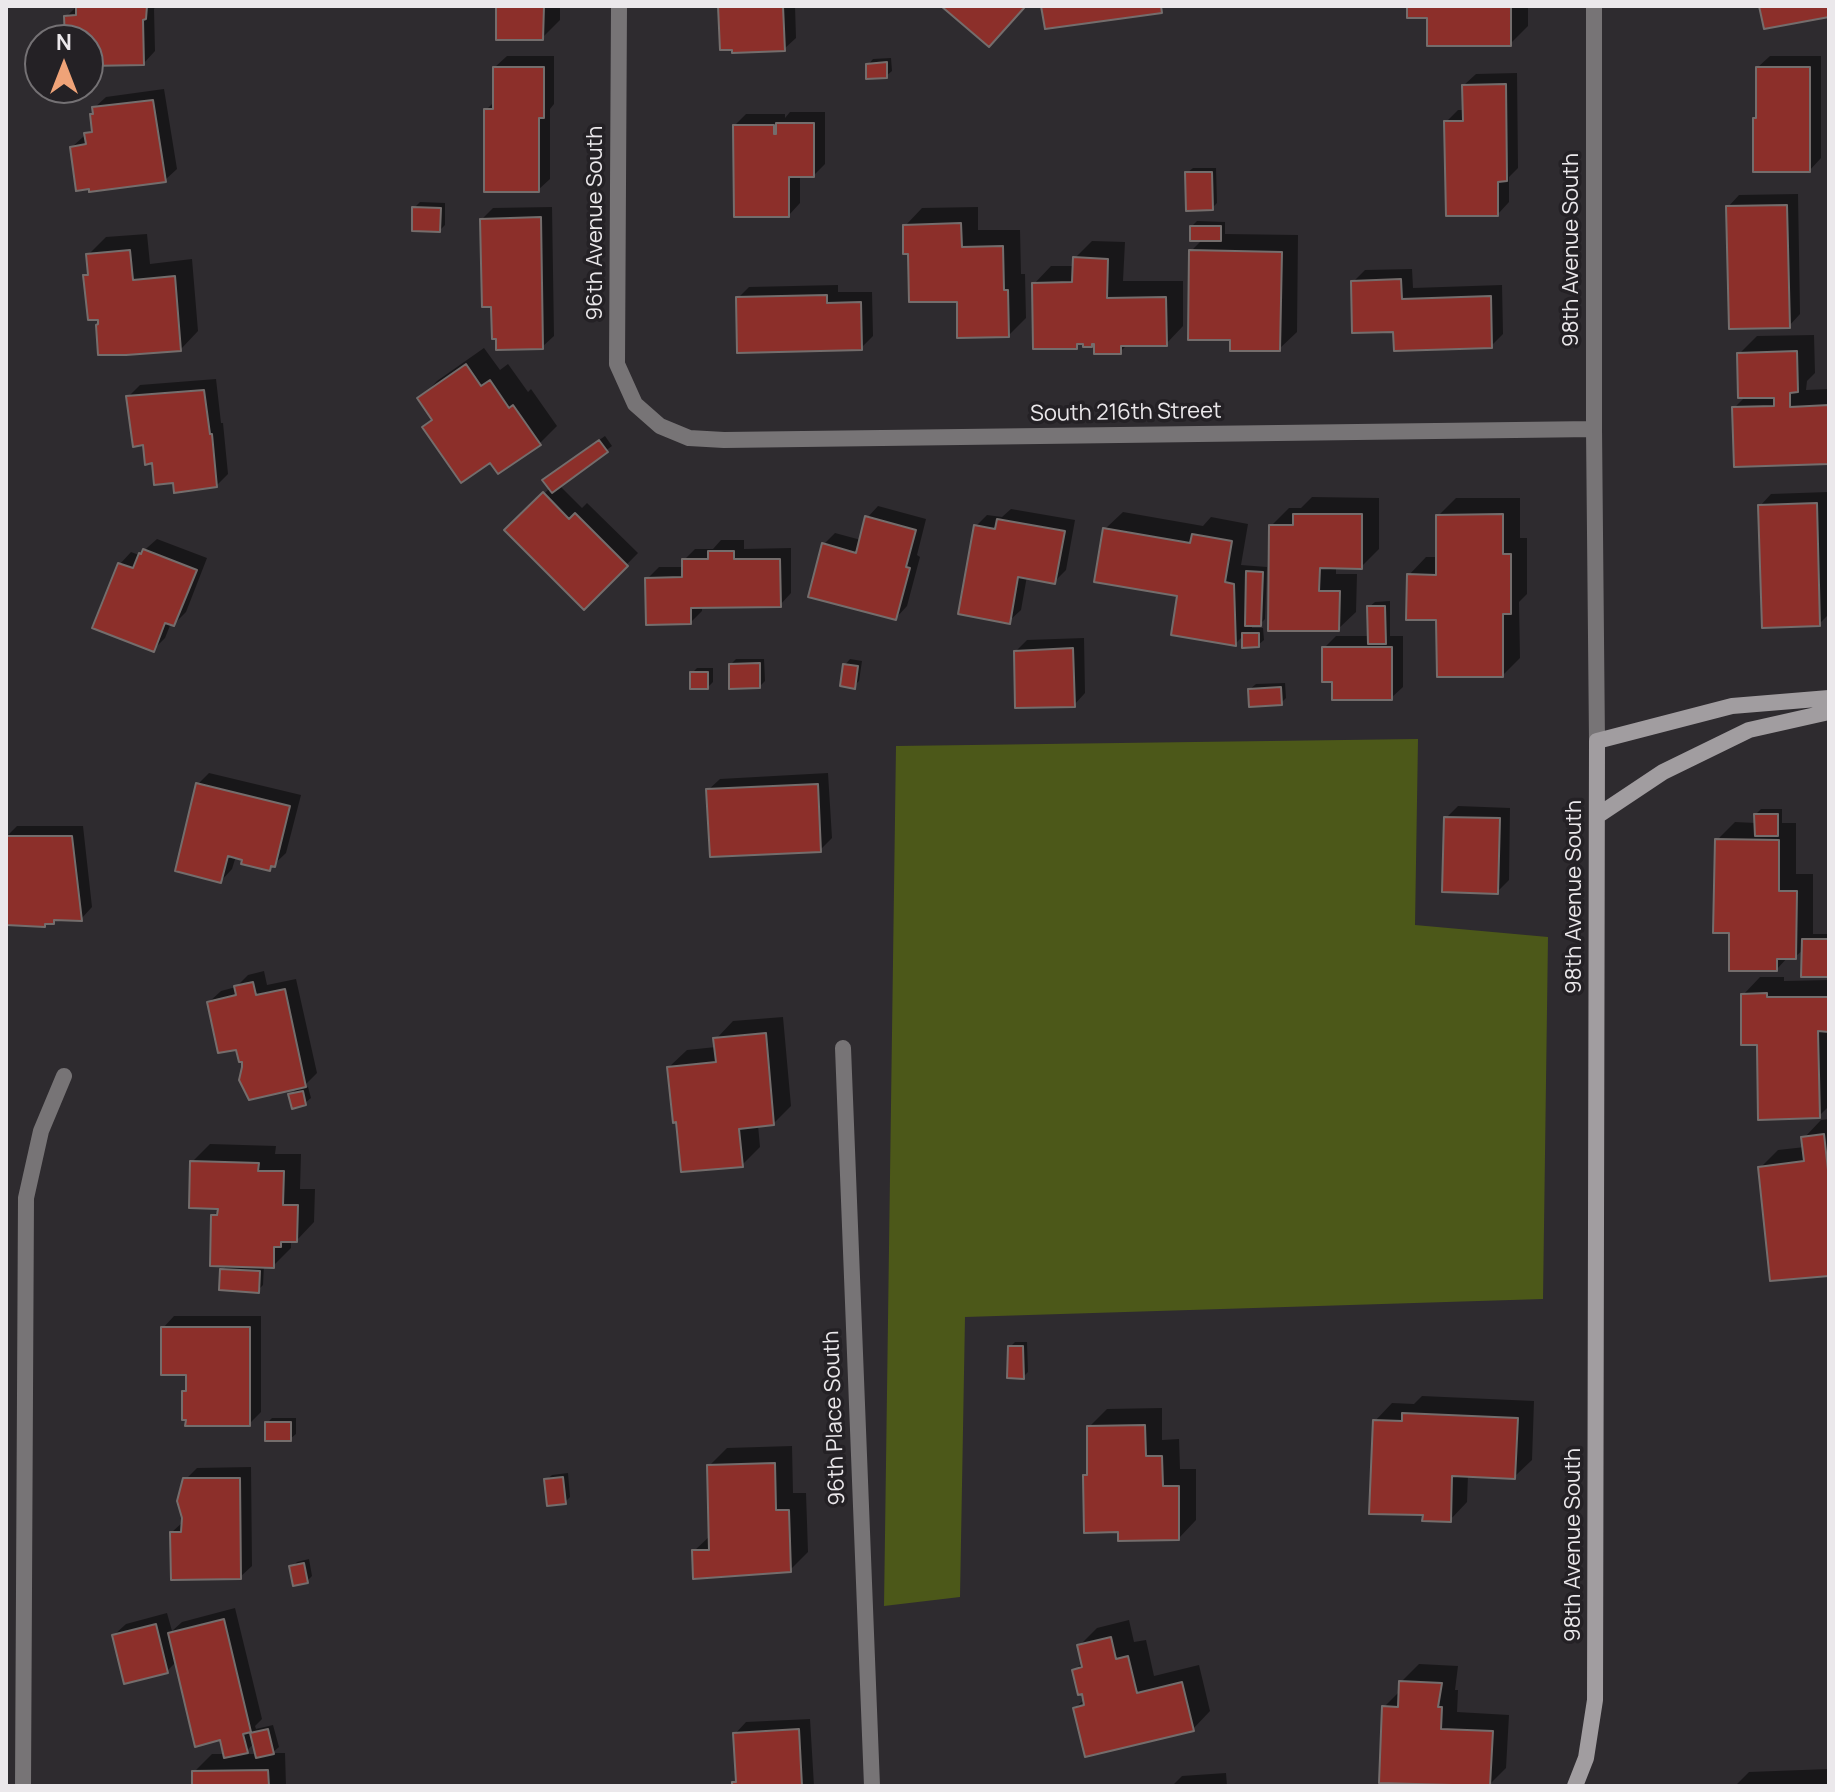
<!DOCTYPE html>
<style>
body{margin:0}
#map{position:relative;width:1835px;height:1792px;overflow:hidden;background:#2e2b2f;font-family:Manrope,sans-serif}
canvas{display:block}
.frame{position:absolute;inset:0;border:8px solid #ebe8eb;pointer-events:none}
.north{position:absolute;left:24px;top:24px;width:80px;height:80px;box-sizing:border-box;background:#242125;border:2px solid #747174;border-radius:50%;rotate:0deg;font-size:22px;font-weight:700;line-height:32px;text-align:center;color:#ebe8eb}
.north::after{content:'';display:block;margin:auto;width:28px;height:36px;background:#efa378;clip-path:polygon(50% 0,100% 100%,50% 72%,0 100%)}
</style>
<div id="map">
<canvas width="1835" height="1792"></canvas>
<div class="frame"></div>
<div class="north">N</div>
</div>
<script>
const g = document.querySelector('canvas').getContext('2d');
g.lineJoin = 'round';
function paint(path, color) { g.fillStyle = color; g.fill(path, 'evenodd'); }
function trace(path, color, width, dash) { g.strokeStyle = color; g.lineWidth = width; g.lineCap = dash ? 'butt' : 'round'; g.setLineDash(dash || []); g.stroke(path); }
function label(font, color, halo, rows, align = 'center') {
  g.font = font + ' Manrope,sans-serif'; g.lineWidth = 7; g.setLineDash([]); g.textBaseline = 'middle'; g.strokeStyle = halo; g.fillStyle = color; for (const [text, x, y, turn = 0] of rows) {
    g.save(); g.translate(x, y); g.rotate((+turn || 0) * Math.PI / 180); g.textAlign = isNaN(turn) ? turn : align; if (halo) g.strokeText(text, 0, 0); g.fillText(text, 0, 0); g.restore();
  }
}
const green = new Path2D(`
 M1418,739L1415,925L1548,937L1543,1299L965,1317L960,1597L884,1606L896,746Z`);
const shadow = new Path2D(`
 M77,6H156L154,9L155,51L144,63L88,64V40H67L66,17Z
 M498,6H560V20L542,38Z
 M720,6H795L796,38L784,49Z
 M1409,6H1528V26L1510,44L1429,16Z
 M507,56H554V104L550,109V179L538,190L486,110L495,101V67Z
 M1770,56H1821V158L1810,170L1755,119L1758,115V67Z
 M891,58L892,71L886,76L868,65L873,59Z
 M1517,73L1518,168L1509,177V202L1498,214L1446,122L1458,110H1465L1464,85L1476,74Z
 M164,89L177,169L165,180L72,147L84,136L87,135L94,127V108L106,97Z
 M790,112H825V164L814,175H800V203L789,215L735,125L746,114H785V118Z
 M1193,168H1216L1217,203L1212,208L1187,173Z
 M1798,194L1800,314L1789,326L1728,207L1739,195Z
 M420,202L445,203V225L440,230L414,208Z
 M552,207L554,336L542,347L493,305L482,219L493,208Z
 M978,207V230H1020L1021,274H1025L1026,318L1008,336L959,300L910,252L905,226L922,208Z
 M1197,221L1225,222V234L1298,235L1297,332L1279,349L1232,338L1191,251L1203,239L1192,226Z
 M147,234L150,264L192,259L198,331L181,349L99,317L86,276L90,272L88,255L106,237Z
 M1092,241L1125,242L1123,281H1183V326L1166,344H1128L1120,352L1096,342H1080L1076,347L1034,284L1051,266H1075V258Z
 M1412,269L1413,288L1502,285L1503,334L1491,346L1395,330L1353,282L1365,270Z
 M838,285V292H872L873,336L861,348L738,298L749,287Z
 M1814,335L1815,373L1807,381L1806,390L1829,389V462L1734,408L1746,396L1739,354L1757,336Z
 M484,348L500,370L508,364L528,392L531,389L557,426L540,443L491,460L424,428L434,418L420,399L437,381Z
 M216,379L221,423H223L228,474L216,486L154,461L144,443L128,397L140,385Z
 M605,436L612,446L559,485L582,508L587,503L638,553L584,608L507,530L550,488V475Z
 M1828,492L1829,614L1819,624L1760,506L1771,494Z
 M1312,497L1379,498V549L1361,567H1336V574H1357L1356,612L1338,629L1271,526L1289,508H1301Z
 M1456,498H1520V538H1527V594L1519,602L1520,658L1502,676L1438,618L1409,575L1426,557H1438V516Z
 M878,506L926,519L917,555L920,557L907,606L896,618L824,544L835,533L861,540L867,518Z
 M1011,509L1075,520L1066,570L1055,581L1027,576L1021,610L1009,621L976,526L987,515L1002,517Z
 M1123,512L1203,526L1211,517L1248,524L1241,565L1267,567L1265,619L1260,624H1252V628H1263L1264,640L1258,645L1244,635L1235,644L1105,529Z
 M157,539L207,558L186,612L174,624L171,623L165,638L153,650L120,564L131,552L139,555Z
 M721,540H744V549L791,548V593L780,605L702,606V611L691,622L647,579L659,567H684V560L695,549H713Z
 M1390,601V636H1403V687L1391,698L1334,680L1324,648L1336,636H1370L1369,607L1375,602Z
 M1084,638L1085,693L1074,705L1016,651L1027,640Z
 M736,659H764L765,681L760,686L731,664Z
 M850,659L862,661L859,681L854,686L845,665Z
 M697,668H713V682L708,687L692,673Z
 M1285,683L1286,698L1281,703L1250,689L1256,684Z
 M209,773L301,795L286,853L269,869L236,856L232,869L221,881L198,784Z
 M828,773L832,838L820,850L708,790L720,779Z
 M1458,806L1510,808L1509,880L1497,892L1446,818Z
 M1761,809H1782V823H1796V874H1813V934H1829V975L1804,949L1795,957H1788L1777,969L1731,931L1717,840L1735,822L1756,823V814Z
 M17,826H83L92,907L81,919L57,918L45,925L6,923V837Z
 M264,971L267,985L296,979L317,1073L302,1088L308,1087L311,1098L305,1103L291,1095L299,1086L245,1067L238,1048L209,1002L221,991L236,987L248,975Z
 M1760,977H1784V981L1829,980V1106L1819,1116L1759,1043L1743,995Z
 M783,1017L791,1106L774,1123L758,1125L760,1147L742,1165L669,1067L687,1050L716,1047V1039L733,1021Z
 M1829,1119V1274L1760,1168L1778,1150L1805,1147L1804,1138L1821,1120Z
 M210,1144L276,1146L275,1154H301L300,1189H315L314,1222L297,1240H291V1248L273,1266L264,1265L263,1285L258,1290L222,1270L228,1265L213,1216L222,1207L192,1162Z
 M174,1316H261V1412L249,1424L188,1418L184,1392L188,1387V1373L163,1328Z
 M1015,1342H1027L1028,1372L1023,1377L1010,1347Z
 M1422,1396L1534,1401L1532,1460L1514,1477L1468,1475L1467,1502L1450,1520L1425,1513L1375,1421L1392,1403L1414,1404Z
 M1162,1408V1440L1179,1439L1180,1469H1196V1520L1179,1538L1120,1530L1085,1476L1089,1472V1427L1107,1409Z
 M272,1418H296V1434L290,1439L267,1423Z
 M792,1446L793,1493H806L808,1552L790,1570L694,1551L711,1535L709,1466L727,1448Z
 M251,1467L252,1566L240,1577L172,1532L184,1521L185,1480L197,1468Z
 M568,1473L570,1497L565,1502L546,1480L552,1475Z
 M309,1559L312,1576L307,1581L292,1567L297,1562Z
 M235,1608L262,1719L255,1726L256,1729L273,1725L279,1747L272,1753H285L286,1786H194V1772L212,1754H225L221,1738L177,1661L167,1671L114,1635L126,1624L167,1613L172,1631L182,1622ZM254,1743L257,1754H244Z
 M1129,1620L1134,1642L1146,1640L1154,1676L1199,1665L1210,1711L1193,1729L1075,1708L1085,1699L1075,1670L1083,1662L1079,1646L1097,1628Z
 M1419,1664L1458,1666L1455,1690H1458L1457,1712L1509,1715L1506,1768L1489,1785L1384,1707L1401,1690V1682Z
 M810,1719L814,1786H734V1783L737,1779L735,1734L746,1722Z
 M1829,1769V1786H1735L1749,1772Z
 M1226,1773L1227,1786H1172L1182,1776Z`);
const building = new Path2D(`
 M76,6H147L146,19L143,20L144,65L88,66V40H65L64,16L76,15Z
 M496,6H544L543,40H496Z
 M718,6H783L785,51L732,53V50H720Z
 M941,6H1021L1024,8L989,47Z
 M1041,6H1161L1162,13L1045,29Z
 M1407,6H1511V46H1427V18H1407Z
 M1759,6H1829V17L1764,29Z
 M887,62V78L866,79V64Z
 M493,67H544V118H539V192H484V109H493Z
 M1756,67H1810V172H1753V118H1756Z
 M1506,84L1507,181L1498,182V216H1446L1444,121H1463L1462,85Z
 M153,100L166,182L89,192V189L76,191L70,147L86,144L84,133L92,132L90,114H93L92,107Z
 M776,123H814V177H789V217H734L733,125H774V134H776Z
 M1185,172H1212L1213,210L1186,211Z
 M1787,205L1790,328L1729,329L1726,206Z
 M412,207L441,208L440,232L412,231Z
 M541,217L543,349L496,350V339H492L491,307H482L480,219Z
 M961,223L962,247L1003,246L1004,290H1008L1009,337L957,338V302H909L908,254H903V225Z
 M1190,226H1221V241H1190Z
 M130,250L133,280L175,276L181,351L126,355H98L96,325L98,324V320H88L83,275H88L86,254Z
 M1189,250L1282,252L1280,351H1230V340H1188Z
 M1073,257L1108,259L1107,298L1166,297L1167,346H1121V354H1094V344H1092V347H1083V344H1077V349H1033L1032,283L1072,282Z
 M1401,279L1402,299L1491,296L1492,348L1394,351L1393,332L1352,333L1351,281Z
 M827,295V303L861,302L862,350L737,353L736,297Z
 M1797,351L1798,392L1790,393V407L1829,405V464L1734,467L1732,407L1774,406V398H1738L1737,353Z
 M466,364L481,386L490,380L509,408L513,405L541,445L498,474L490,463L461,483L422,427L432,420L417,398Z
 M204,390L210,434H212L217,487L174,493L173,483L154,485L152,463L145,465L143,445L133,447L126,396Z
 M599,440L608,452L552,493L542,480Z
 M543,492L569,519L575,513L628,566L584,610L504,530Z
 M1817,503L1820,626L1762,628L1758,505Z
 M1293,514H1362V569L1320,568L1319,591H1340L1339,631H1268L1269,525H1293Z
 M1503,514V554H1511V614H1503V677H1437L1436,620H1406L1407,574L1436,575V515Z
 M865,516L916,530L906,567L910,568L896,620L808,597L822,543L856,553Z
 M997,519L1065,531L1055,584L1018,577L1010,624L958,614L974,525L995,529Z
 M1103,528L1190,543L1192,534L1232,541L1225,582L1234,584L1236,646L1171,635L1177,596L1094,582Z
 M143,549L197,570L174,626L165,623L154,652L92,628L118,563L133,568L139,553L141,554Z
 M708,551H734V559H780L781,607L691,608V624L646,625L645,578L682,577V559H708Z
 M1246,571L1263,572L1261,626H1245Z
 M1367,606H1385L1386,644H1368Z
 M1242,633H1259V647L1242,648Z
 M1322,647H1392V700H1332V682H1322Z
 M1073,648L1075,707L1015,708L1014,651Z
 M760,663V688L729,689V664Z
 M843,664L858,666L855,689L840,686Z
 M690,672H708V689H690Z
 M1281,687L1282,705L1249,707L1248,689Z
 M196,783L290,806L275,867L271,866L270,871L241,864L242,860L228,856L221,883L175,871Z
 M818,784L821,852L710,857L706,789Z
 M1754,814H1778V836H1755Z
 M1444,817L1500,818L1498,894L1442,892Z
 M6,836H72L82,921L54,920V924H45V927L6,925Z
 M1715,839L1779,840V891H1797L1796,959H1777V971H1729V933H1713Z
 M1802,939H1829V977H1801Z
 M253,982L256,995L285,989L306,1087L249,1100L239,1080L242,1067V1062H239L236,1050L218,1053L207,1002L236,995L234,986Z
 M1767,993V997H1829V1032L1818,1031L1820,1118L1758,1120L1757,1045H1741V994Z
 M766,1033L774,1125L739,1129L743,1167L681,1172L676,1122L673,1123L667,1067L716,1062L713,1038Z
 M303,1091L306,1105L292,1109L288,1094Z
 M1824,1134L1829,1179V1276L1770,1281L1758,1167L1804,1161L1801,1137Z
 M190,1161L259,1163L258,1171H284L283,1205H298L297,1242H281V1247H274V1268L210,1266L211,1215H217L218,1209L189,1208Z
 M220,1269L260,1271L259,1293L219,1290Z
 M161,1327H250V1426H185L186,1420H182V1391H186V1375H161Z
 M1008,1346H1023L1024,1379L1007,1378Z
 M1402,1413L1518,1418L1515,1479L1452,1476L1451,1522L1422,1521L1423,1515L1369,1514L1373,1420L1402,1421Z
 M265,1422H291V1441H265Z
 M1145,1425L1146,1456H1162L1163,1486H1179V1540L1118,1541V1532L1084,1533L1083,1475H1087V1426Z
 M775,1463L776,1510H789L791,1572L693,1579L692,1550H709L707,1465Z
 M563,1477L566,1504L547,1506L544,1479Z
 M183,1478H240L241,1579L171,1580L170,1532H181L182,1518L177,1501Z
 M304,1563L308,1583L293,1586L289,1566Z
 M224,1619L251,1732L243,1734L248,1753L224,1758L220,1740L195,1747L168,1633Z
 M156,1624L168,1673L124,1684L112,1635Z
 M1111,1637L1116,1659L1128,1656L1137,1693L1182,1682L1194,1731L1085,1757L1073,1708L1084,1705L1082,1694L1078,1695L1072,1670L1082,1667L1077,1645Z
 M1399,1681L1442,1683L1438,1707H1442L1441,1729L1493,1731L1490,1786L1379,1783L1382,1706L1398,1707Z
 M268,1729L274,1754L256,1758L250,1733Z
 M799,1729L802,1786H732V1782H736L733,1733Z
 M268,1770L269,1786H192V1771Z`);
const street = new Path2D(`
 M619,6L617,364L635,404L660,426L689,438L724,440L1594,429
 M1594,6V429L1597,741
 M843,1048L872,1786
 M23,1786L26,1198L41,1131L64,1076`);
const secondary = new Path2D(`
 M1597,816L1663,772L1749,730L1829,712
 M1575,1786L1586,1758L1595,1700L1597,741L1732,706L1829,698`);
const streetNames = [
 ["96th Avenue South",596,223,-90],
 ["98th Avenue South",1572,250,-90],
 ["South 216th Street",1126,413,-1],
 ["98th Avenue South",1575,897,-90],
 ["96th Place South",835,1418,-92],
 ["98th Avenue South",1574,1545,-90]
];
paint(green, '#4c5819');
paint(shadow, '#0007');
paint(building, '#8c2f2a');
trace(building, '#746d6c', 2);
trace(street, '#777476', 16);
trace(secondary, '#a19da0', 16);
label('22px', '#ebe8eb', '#242125', streetNames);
</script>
